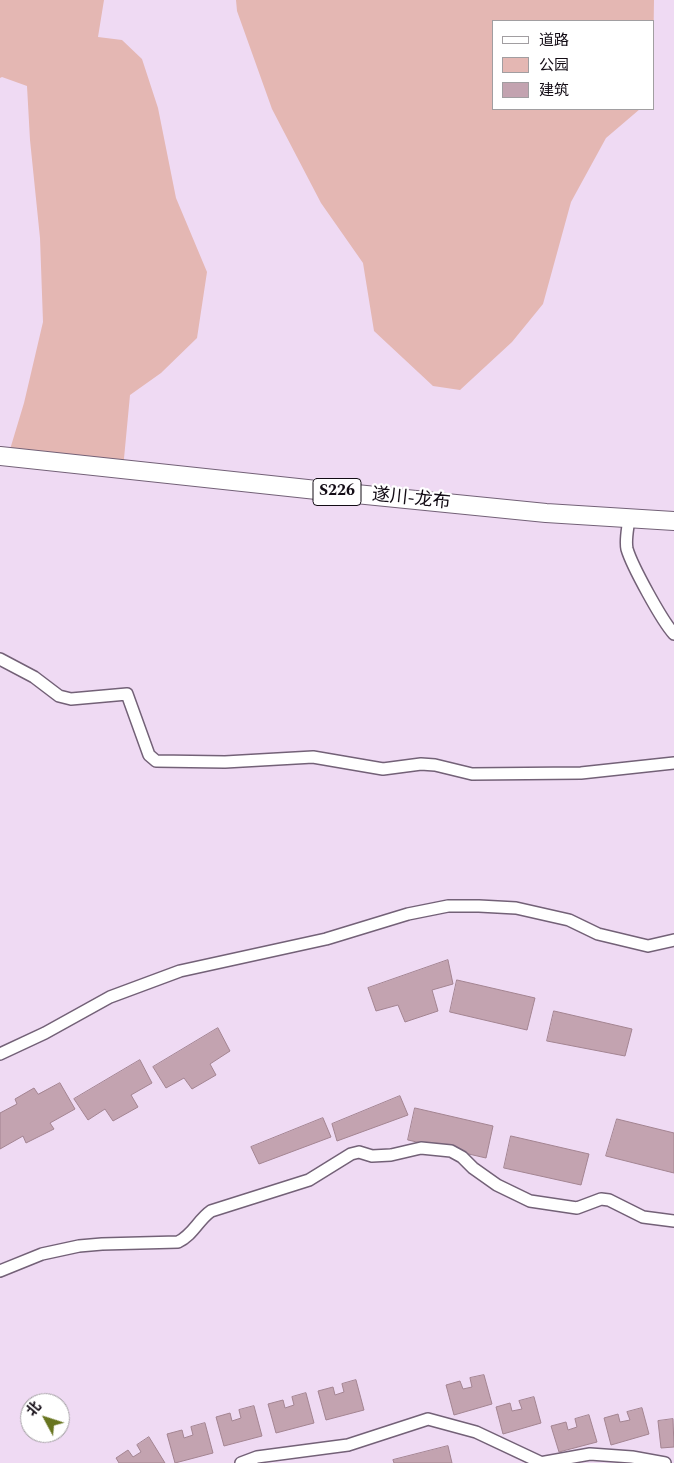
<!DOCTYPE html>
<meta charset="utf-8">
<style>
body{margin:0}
#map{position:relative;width:674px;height:1463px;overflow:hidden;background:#efdaf3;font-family:Spectral,"Noto Sans SC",serif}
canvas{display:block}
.legend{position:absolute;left:492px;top:20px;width:162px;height:90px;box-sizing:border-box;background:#fff;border:1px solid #a19ea1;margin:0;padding:6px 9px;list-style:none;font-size:15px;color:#130c15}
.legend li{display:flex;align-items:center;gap:10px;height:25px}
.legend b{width:25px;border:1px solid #a19ea1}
.north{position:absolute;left:20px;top:1393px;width:50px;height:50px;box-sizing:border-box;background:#fff;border:1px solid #a19ea1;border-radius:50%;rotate:310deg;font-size:14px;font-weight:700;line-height:20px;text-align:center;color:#130c15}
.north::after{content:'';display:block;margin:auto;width:18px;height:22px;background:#687520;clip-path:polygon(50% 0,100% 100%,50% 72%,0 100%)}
</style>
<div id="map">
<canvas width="674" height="1463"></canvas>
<ul class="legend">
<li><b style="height:6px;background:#fff"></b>道路</li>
<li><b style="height:14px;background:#e4b7b3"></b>公园</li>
<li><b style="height:14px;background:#c3a3b0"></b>建筑</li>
</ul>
<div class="north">北</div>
</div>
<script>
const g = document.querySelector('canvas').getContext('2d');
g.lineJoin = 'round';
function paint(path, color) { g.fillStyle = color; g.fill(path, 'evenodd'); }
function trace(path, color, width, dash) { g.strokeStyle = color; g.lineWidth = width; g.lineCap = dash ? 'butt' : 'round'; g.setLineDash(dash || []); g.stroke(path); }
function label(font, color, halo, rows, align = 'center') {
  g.font = font + ' Spectral,"Noto Sans SC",serif'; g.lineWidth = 4.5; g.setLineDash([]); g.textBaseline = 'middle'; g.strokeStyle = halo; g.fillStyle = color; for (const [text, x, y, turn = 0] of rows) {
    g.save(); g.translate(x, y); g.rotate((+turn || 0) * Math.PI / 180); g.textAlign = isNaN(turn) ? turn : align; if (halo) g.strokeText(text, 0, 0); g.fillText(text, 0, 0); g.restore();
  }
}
const green = new Path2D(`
 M0,0H104L98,37L122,40L142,59L158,108L176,198L207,272L197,338L161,373L130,395L123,469L8,456L24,403L43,322L40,238L30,140L27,86L2,77L0,78Z
 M236,0H654L653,66V21H493V109H640L606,138L571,202L543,304L512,342L460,390L433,386L374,331L363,263L321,203L272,109L237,11Z`);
const building = new Path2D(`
 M448,960L453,984L432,990L438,1011L405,1022L398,1005L376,1011L368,988Z
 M457,980L535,998L527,1030L450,1012Z
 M554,1011L632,1029L625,1056L547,1041Z
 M218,1028L230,1051L210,1064L216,1075L192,1089L184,1078L166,1088L153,1067Z
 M140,1060L152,1083L131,1095L138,1107L113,1121L105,1109L88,1120L74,1099Z
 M60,1083L75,1109L50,1123L54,1129L26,1143L23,1136L0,1149V1113L17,1104L15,1099L34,1088L38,1094Z
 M400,1096L408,1115L337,1141L332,1124Z
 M415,1108L493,1126L486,1158L408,1140Z
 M323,1118L331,1137L259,1164L251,1147Z
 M617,1119L674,1133V1173L606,1156Z
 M511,1136L589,1154L581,1185L504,1168Z
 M484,1375L492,1404L454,1415L446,1385L460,1381L463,1389L472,1387L470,1378Z
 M356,1380L364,1410L326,1420L318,1391L333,1387L335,1395L344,1392L342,1384Z
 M306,1393L314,1423L276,1433L268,1404L283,1400L285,1408L294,1405L292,1397Z
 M534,1397L541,1423L503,1434L496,1407L510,1403L512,1411L522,1409L519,1401Z
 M254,1406L262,1436L224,1446L216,1417L230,1413L232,1421L241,1418L239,1410Z
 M642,1408L649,1434L611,1445L604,1418L618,1414L620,1422L630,1420L627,1412Z
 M589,1415L597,1442L559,1452L551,1426L566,1422L568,1430L577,1427L575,1419Z
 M673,1419L674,1447L661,1448L658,1421Z
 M205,1423L213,1453L175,1463L167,1434L182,1430L184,1438L193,1435L191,1427Z
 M149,1437L165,1463H119L116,1458L128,1450L133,1457L141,1452L137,1445Z
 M448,1446L452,1463H394L393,1460Z`);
const minor = new Path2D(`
 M629,518C628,528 625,540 627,549C632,566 662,621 674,634
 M0,659L34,677L59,696L71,699L127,694L149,755L156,761L225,762L313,757L383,769L421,764L435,765L472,774L581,773L674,763
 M0,1054L45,1033L110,997L180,971L326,939L408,914L448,906H479L516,908L569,920L598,934L648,946L674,940
 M0,1271L42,1254L79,1246L102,1244L178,1242C193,1235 198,1220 211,1211L309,1180L351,1154L359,1152L372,1156L391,1155L421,1148L451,1151L462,1157L473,1168L497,1185L530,1201L577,1208L601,1199L609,1200L643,1217L674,1221
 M241,1463L257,1457L348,1445L428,1419L476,1432L542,1463
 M540,1463L590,1454L632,1457L665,1463`);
const primary = new Path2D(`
 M0,456L326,491L546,513L674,521`);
const shields = [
 [337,492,48]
];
const shieldNames = [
 ["S226",337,492]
];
const streetNames = [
 ["遂川-龙布",411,500,6]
];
paint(green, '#e4b7b3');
paint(building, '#c3a3b0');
trace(building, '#a38491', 1);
trace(minor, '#736177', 14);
trace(primary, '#736177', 20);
trace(minor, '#fff', 11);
trace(primary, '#fff', 18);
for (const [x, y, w] of shields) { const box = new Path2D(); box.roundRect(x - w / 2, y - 13.5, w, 27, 4); g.fillStyle = '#fff'; g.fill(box); trace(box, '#130c15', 1); }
label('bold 16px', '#130c15', null, shieldNames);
label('18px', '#130c15', '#fff', streetNames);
</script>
